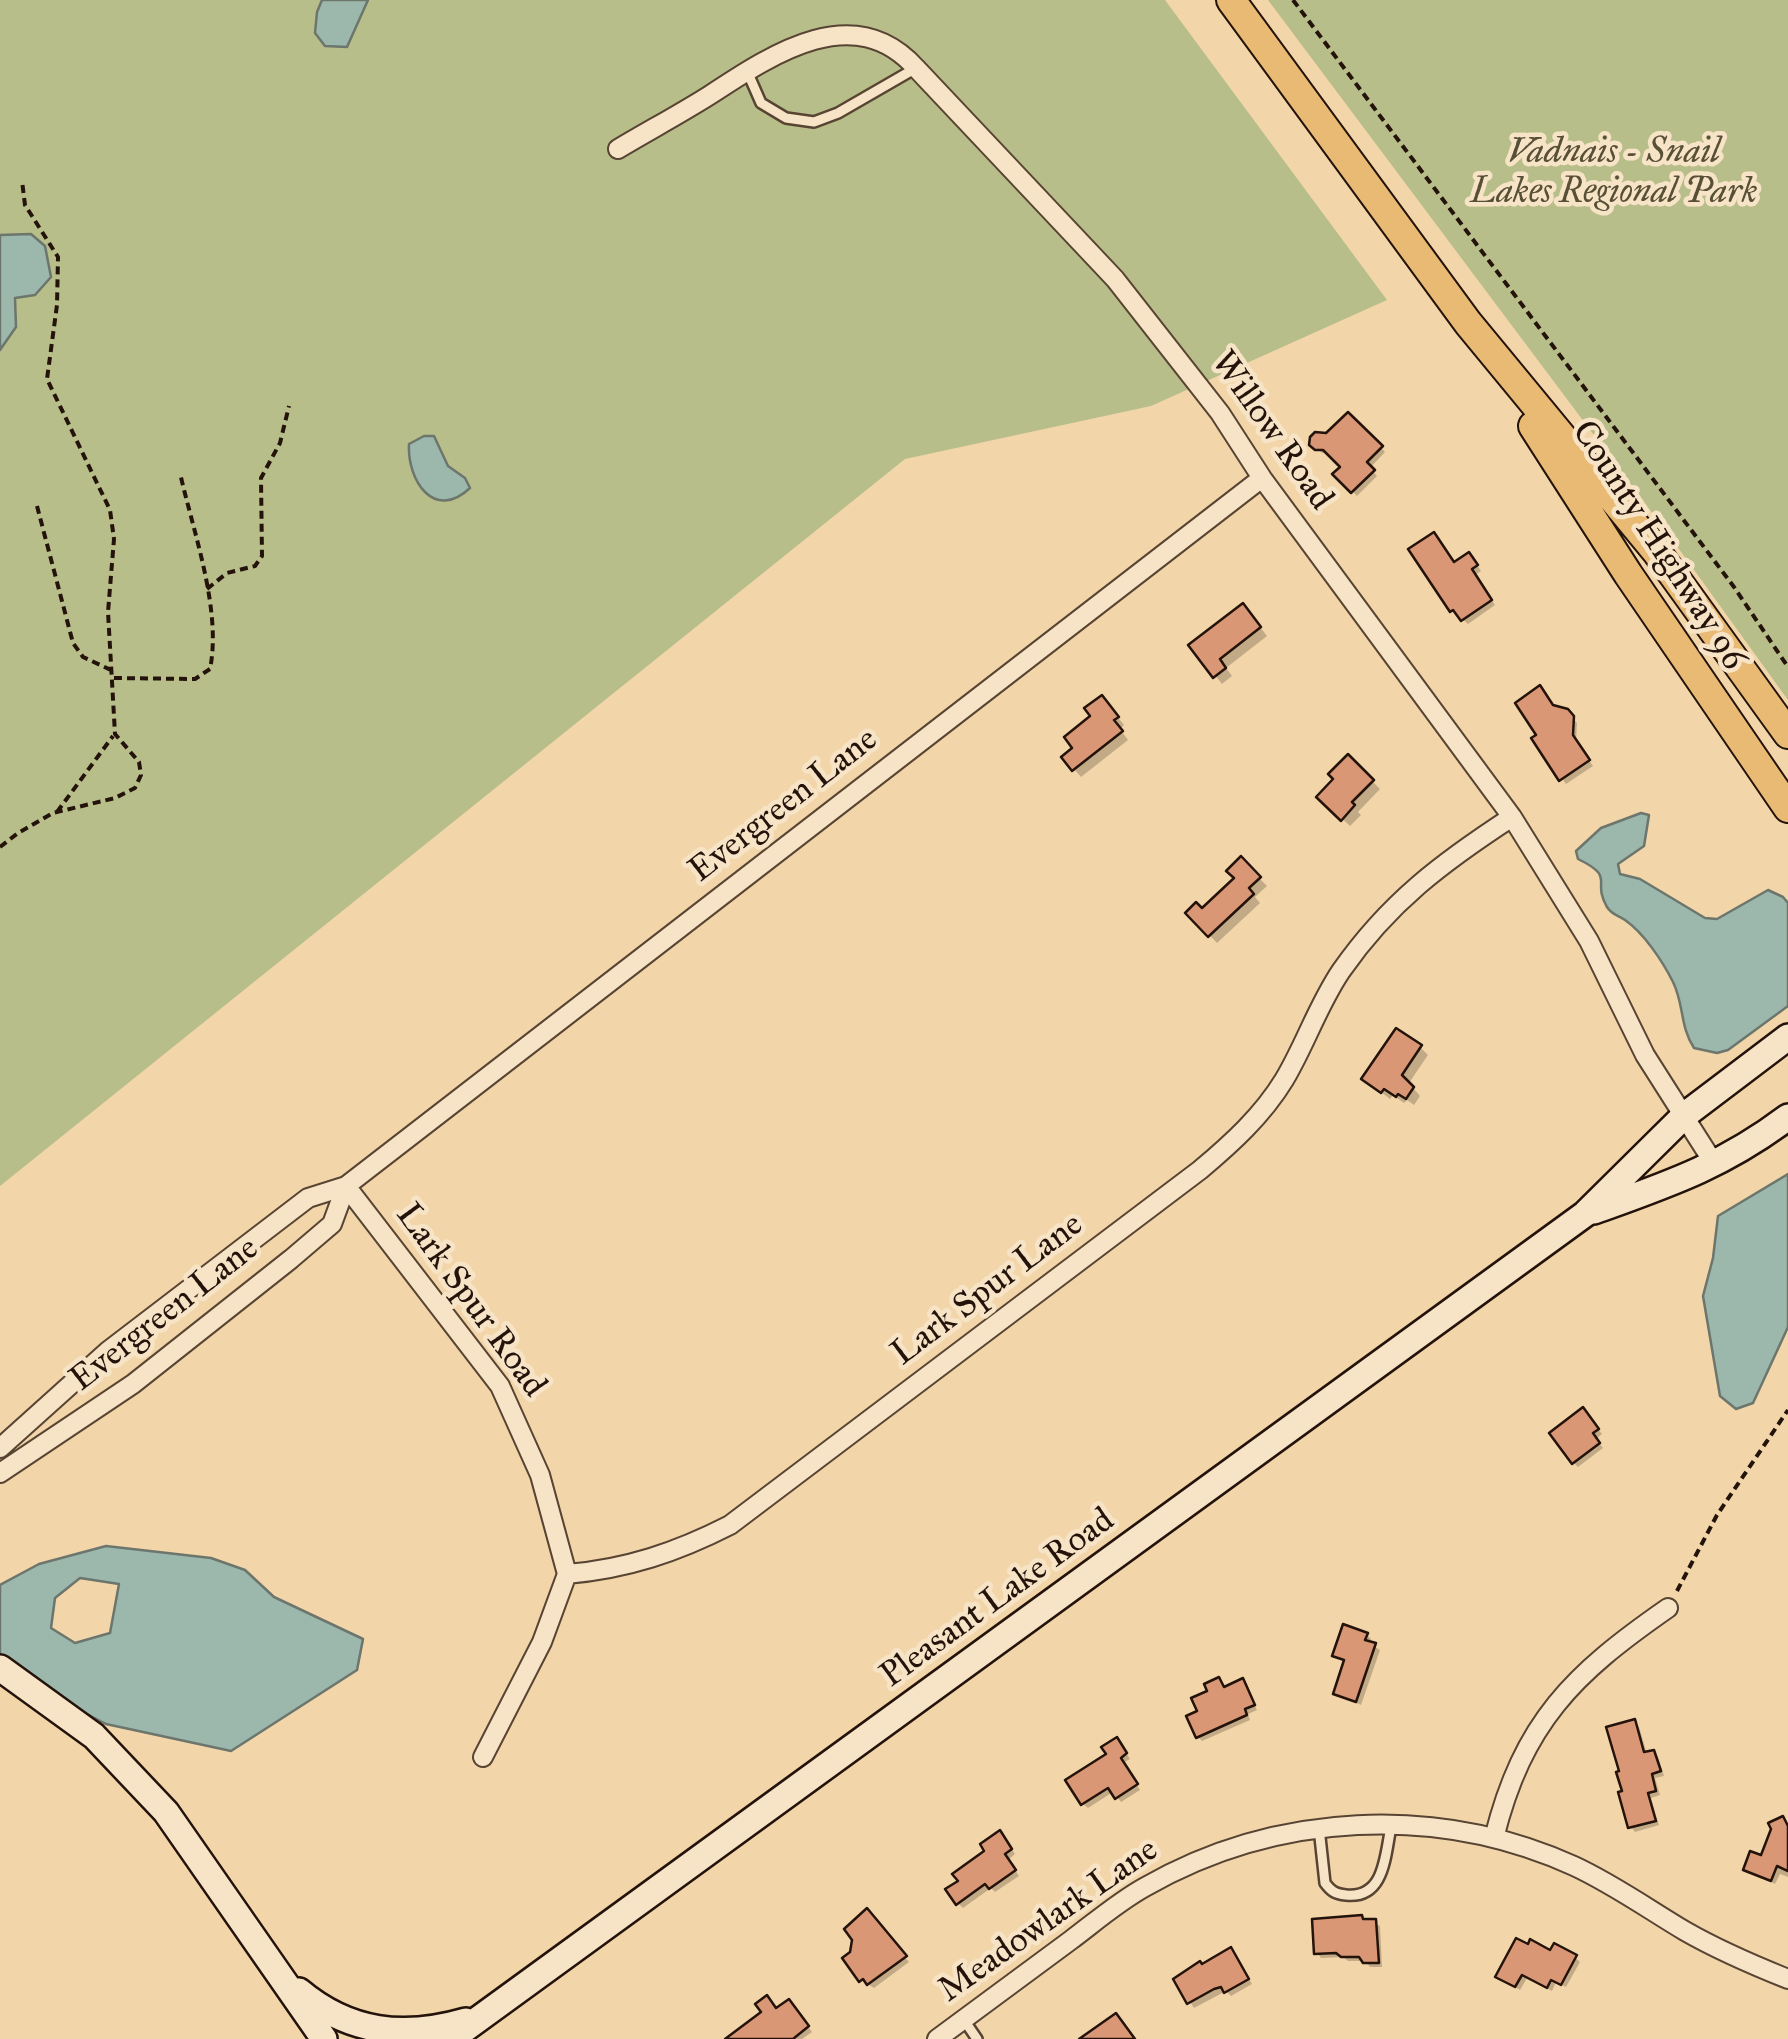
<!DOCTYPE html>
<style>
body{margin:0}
canvas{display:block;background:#f2d5a9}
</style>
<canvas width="1788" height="2039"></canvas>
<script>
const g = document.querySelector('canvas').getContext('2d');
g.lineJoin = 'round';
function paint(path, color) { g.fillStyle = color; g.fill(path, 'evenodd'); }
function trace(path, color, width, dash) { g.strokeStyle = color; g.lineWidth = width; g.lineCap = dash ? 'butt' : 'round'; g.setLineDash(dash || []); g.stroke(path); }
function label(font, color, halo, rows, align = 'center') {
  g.font = font + ' "IM FELL Great Primer",serif'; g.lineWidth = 9; g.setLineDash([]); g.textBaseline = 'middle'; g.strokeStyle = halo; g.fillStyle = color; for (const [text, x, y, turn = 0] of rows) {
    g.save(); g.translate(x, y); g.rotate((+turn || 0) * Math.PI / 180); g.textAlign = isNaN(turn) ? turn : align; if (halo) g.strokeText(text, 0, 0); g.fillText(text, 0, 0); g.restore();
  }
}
const green = new Path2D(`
 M0,0H1165L1387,300L1151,406L905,459L0,1186Z
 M1268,0H1788V700L1671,538Z`);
const water = new Path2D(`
 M322,0H368L347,47L325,46L315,33L317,12Z
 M31,234L45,246L51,277L35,295L15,298L16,327L0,350V235Z
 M424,436H434L448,466L465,478L470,488C434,522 407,480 409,444Z
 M1641,813L1649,815L1644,846L1618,864L1620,874L1640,879L1705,918L1717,919L1768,890L1783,897L1788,903V1006L1728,1050L1717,1053L1694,1048C1680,1027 1684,1004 1673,982C1663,962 1644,933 1625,920C1618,915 1612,915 1607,907C1591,880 1617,878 1578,859L1576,851L1601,828Z
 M1788,1174V1327L1753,1403L1736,1409L1720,1396L1703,1296L1713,1258L1718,1216Z
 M106,1546L211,1558L245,1570L274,1597L363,1639L357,1670L231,1751L106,1724L54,1697L0,1659V1585L39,1564ZM80,1578L119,1584L110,1633L75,1643L51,1628L55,1598Z`);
const shadow = new Path2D(`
 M1348,415L1385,452L1370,468L1377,476L1357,496L1336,474L1344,467L1330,453H1322L1312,444L1327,436Z
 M1473,559L1481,571L1475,575L1495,605L1468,624L1452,610L1454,565Z
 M1250,614L1267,636L1226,668L1232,676L1222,684L1192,646Z
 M1109,706L1124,725L1120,729L1128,740L1081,777L1074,769Z
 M1553,707L1567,712L1577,723L1576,742L1593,766L1566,784L1535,739Z
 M1348,757L1380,789L1358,812L1361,815L1350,826L1319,797L1336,779Z
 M1241,860L1267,886L1255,897L1260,903L1217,943L1188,913L1202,911L1237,878Z
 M1420,1047L1428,1055L1409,1083L1420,1096L1414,1105L1407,1100L1404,1103L1393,1095L1390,1099L1364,1079Z
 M1587,1415L1602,1434L1596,1439L1603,1448L1578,1467L1573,1462Z
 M1367,1635L1371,1639L1370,1644L1380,1650L1361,1705L1335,1693L1346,1662L1335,1656Z
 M1219,1680L1225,1689L1242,1681L1257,1710L1248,1714L1250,1720L1202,1741L1198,1737L1200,1712Z
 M1634,1722L1639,1727L1647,1754L1654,1752L1658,1757L1664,1776L1655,1778L1660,1795L1651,1798L1659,1825L1635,1832L1631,1827L1625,1793Z
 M1121,1745L1130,1759L1123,1763L1140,1790L1121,1802L1113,1792L1088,1808L1083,1804L1109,1755Z
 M1782,1819L1788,1825V1877L1780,1874L1775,1884L1746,1869L1762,1858Z
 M1004,1838L1015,1854L1008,1860L1019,1876L995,1892L991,1888L963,1908L958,1903Z
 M871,1916L909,1962L874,1988L861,1980L852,1954Z
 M1361,1917L1380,1926L1382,1967H1370L1365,1961H1348L1343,1957L1321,1958L1317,1953Z
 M1529,1947L1575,1957L1580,1962L1566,1987L1556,1982L1552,1991L1527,1978L1520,1990L1499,1977Z
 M1231,1950L1252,1984L1231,1996L1226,1991L1194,2008L1176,1980Z
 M793,2006L812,2032L802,2039H741L765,2013Z`);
const building = new Path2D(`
 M1348,412L1383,446L1367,462L1375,470L1351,493L1332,474L1340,467L1323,450H1315L1309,445L1310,437L1315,432L1326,433Z
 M1434,532L1454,562L1469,552L1478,565L1472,569L1492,600L1461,621L1453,610L1450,612L1408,549Z
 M1243,603L1261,627L1220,659L1226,668L1213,678L1188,645Z
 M1540,685L1553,705L1568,709L1574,716L1573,735L1590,760L1559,781L1531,738L1536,735L1515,703Z
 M1102,695L1119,717L1114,720L1123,731L1072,771L1061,757L1072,748L1064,737L1090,716L1084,708Z
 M1348,754L1374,780L1352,802L1355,805L1341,821L1316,797L1333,779L1328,774Z
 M1241,856L1261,877L1249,888L1254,894L1208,937L1185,913L1196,902L1202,908L1234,878L1226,871Z
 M1396,1028L1422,1045L1402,1075L1414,1087L1406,1099L1398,1094L1396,1097L1384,1089L1381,1093L1361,1079Z
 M1583,1407L1599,1429L1593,1433L1600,1443L1572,1464L1549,1433Z
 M1343,1624L1368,1633L1365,1640L1376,1643L1356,1702L1333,1694L1344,1660L1332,1656Z
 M1219,1677L1224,1687L1243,1678L1255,1705L1245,1709L1247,1715L1196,1738L1186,1716L1197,1711L1191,1698L1207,1691L1204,1684Z
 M1635,1719L1644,1752L1654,1750L1661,1771L1652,1774L1656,1791L1648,1793L1656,1821L1628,1828L1618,1792L1622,1791L1616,1772L1619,1771L1606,1727Z
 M1117,1737L1127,1753L1121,1758L1138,1784L1115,1799L1108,1788L1081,1805L1065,1780L1106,1754L1101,1747Z
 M1783,1816L1788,1826V1871L1777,1866L1771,1881L1743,1870L1750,1851L1761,1855L1771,1829L1768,1823Z
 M1000,1830L1012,1849L1005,1854L1016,1870L989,1889L985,1884L956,1905L945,1889L958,1881L952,1874L984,1851L980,1844Z
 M867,1908L907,1956L867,1985L863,1979L859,1982L842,1958L850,1952L852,1940L844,1929Z
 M1362,1915L1363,1919H1376L1379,1963H1363L1359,1957H1341L1336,1953L1314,1954L1312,1919Z
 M1516,1938L1528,1944L1530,1939L1550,1950L1554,1943L1577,1955L1561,1985L1551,1980L1547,1988L1522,1975L1515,1987L1495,1977Z
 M1231,1947L1249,1979L1224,1993L1221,1987L1214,1989L1187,2004L1173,1979L1200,1961L1202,1964Z
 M767,1995L776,2008L789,1999L809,2026L793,2039H725L761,2012L755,2004Z
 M1116,2013L1135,2039H1079Z`);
const path = new Path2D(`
 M1293,0L1734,587L1788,667
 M37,506L73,643L83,657L113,671
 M207,589L227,573L255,566L262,556L261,478L280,443L289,406
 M114,678L195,679L210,669C222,610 193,531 180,473
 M57,812L113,736
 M0,847L18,833L53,813L115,798L135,788L141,775L139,762L115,734L108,612L114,539L110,510L47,379L57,305L58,257L25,205L22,181
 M1677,1591L1717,1515L1788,1410`);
const lane = new Path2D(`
 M747,71L761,103L786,118L814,122L838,113L916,68
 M1319,1828L1325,1883C1331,1891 1335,1894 1346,1895C1385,1899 1385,1855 1391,1827
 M964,2020L977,2039`);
const street = new Path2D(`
 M618,149C648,131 680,114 710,95C775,52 855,0 916,68L1115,279L1220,413L1262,478L1512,817L1589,941L1645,1055L1715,1165
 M346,1186L500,1386L540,1475L567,1574
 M0,1448L108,1351L308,1198L346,1186L1262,478
 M0,1473L133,1384L291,1259L332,1224L346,1186
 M567,1574C627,1569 677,1552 730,1525L1200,1170C1231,1144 1262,1116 1284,1080C1305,1045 1318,1005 1341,971C1389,902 1443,862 1512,817
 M483,1757L542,1642L567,1574
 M1494,1838C1523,1722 1573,1674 1668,1608
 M937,2039C982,2006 1026,1973 1071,1940C1095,1922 1118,1902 1145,1887C1276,1812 1437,1804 1574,1866C1613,1884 1648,1909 1685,1931C1718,1950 1753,1965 1788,1979`);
const secondary = new Path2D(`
 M1594,1211C1669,1184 1723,1166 1788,1117
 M0,1668L94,1736L166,1812L324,2039
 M299,1991C349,2033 404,2039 466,2021
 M451,2039L1585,1214L1685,1115L1788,1037`);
const primary = new Path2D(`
 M1231,0L1468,323L1656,551L1788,734
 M1533,426L1628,574L1788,808`);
const parkNames = [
 ["Vadnais - Snail",1614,153],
 ["Lakes Regional Park",1614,193]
];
const streetNames = [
 ["Willow Road",1271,431,55],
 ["County Highway 96",1658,546,57],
 ["Evergreen Lane",784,806,-38],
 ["Lark Spur Lane",988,1290,-37],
 ["Lark Spur Road",470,1301,54],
 ["Evergreen Lane",165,1315,-38],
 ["Pleasant Lake Road",998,1599,-36],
 ["Meadowlark Lane",1049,1921,-35]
];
paint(green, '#b8be8a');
paint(water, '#9cb8ad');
trace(water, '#6c766c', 2.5);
paint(shadow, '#0003');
paint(building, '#da9776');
trace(building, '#24130b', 2.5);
trace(lane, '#584432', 14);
trace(street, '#584432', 22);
trace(secondary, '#24130b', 30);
trace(primary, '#24130b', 32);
trace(path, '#24130b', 4, [8, 5]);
trace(lane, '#f7e4c7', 9);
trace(street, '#f7e4c7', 18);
trace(secondary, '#f7e4c7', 25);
trace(primary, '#e9ba74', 28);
label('italic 35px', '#584f37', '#f7e4c7', parkNames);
label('35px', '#24130b', '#f7e4c7', streetNames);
</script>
